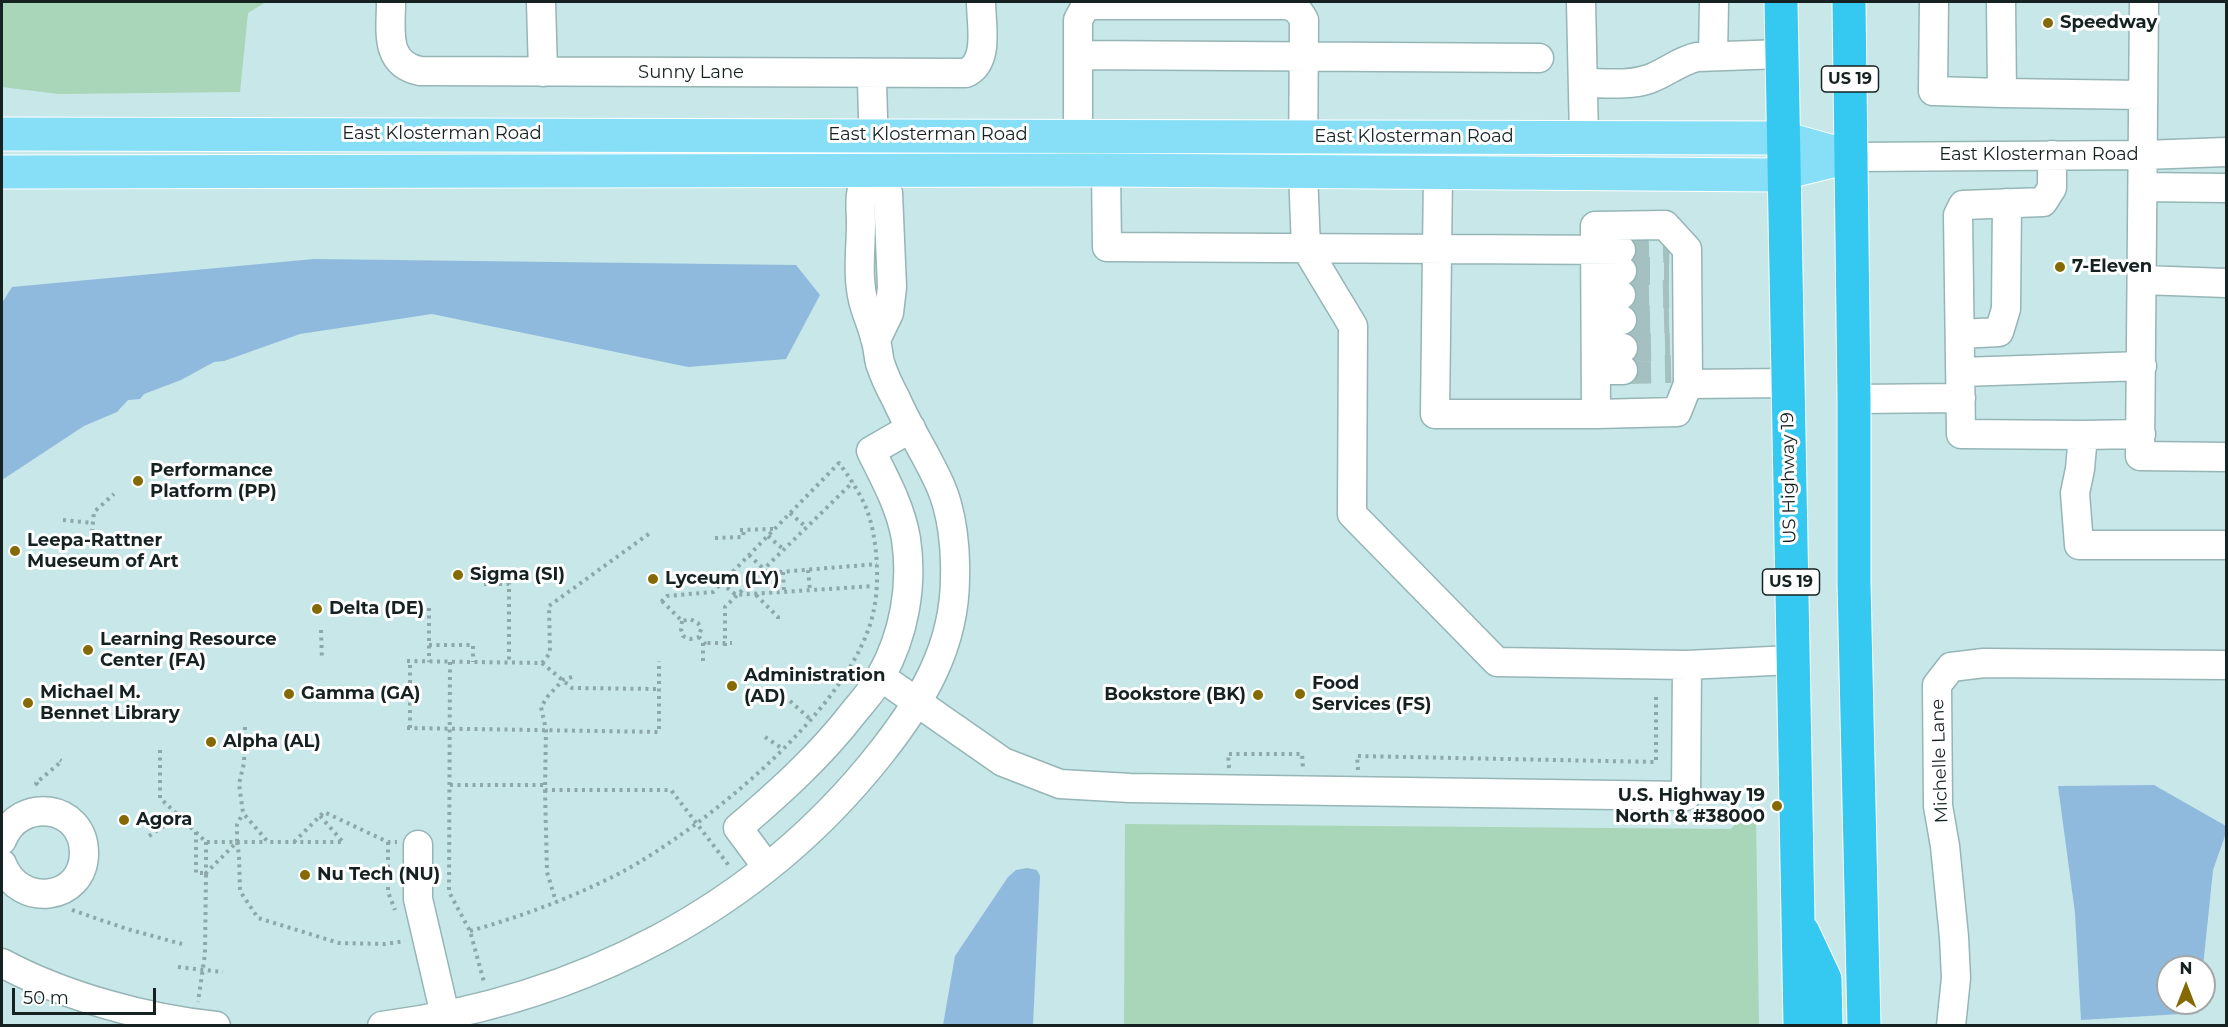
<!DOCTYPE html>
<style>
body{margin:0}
#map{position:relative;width:2228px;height:1027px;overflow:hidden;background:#c7e7e8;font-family:Montserrat,sans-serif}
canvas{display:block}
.frame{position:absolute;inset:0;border:3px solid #162222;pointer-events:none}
.north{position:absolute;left:2156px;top:955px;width:60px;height:60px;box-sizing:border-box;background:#fff;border:2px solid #a2a7a7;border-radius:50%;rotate:0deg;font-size:16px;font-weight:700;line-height:24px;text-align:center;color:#162222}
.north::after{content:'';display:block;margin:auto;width:21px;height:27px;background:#856903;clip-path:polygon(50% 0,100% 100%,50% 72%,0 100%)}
.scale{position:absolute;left:12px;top:988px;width:144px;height:27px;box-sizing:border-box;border:3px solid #162222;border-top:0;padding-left:8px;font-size:18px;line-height:21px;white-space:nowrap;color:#162222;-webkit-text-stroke:4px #fff;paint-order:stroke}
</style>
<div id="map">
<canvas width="2228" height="1027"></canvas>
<div class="frame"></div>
<div class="north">N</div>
<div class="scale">50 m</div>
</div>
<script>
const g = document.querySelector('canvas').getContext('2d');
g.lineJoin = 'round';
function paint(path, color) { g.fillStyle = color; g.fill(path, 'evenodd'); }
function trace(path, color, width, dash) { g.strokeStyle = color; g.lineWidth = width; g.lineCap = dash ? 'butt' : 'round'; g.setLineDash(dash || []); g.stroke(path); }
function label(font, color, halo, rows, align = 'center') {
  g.font = font + ' Montserrat,sans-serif'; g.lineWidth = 6; g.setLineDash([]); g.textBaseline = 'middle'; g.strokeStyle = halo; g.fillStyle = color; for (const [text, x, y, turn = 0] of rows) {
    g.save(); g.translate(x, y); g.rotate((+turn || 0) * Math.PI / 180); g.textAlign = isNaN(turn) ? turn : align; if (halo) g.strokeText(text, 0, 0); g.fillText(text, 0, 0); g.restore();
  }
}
const green = new Path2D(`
 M2,2H266L248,13L240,92L59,94L2,87Z
 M1740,813H1756L1759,1025H1124L1125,824L1731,829L1740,819Z`);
const water = new Path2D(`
 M314,259L796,265L820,295L786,359L688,367L432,314L300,334L224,361L214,362L181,380L144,394L140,399L128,400L117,412L84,426L2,480V303L12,287Z
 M2154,785L2226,826V833L2213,870L2203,967H2168V1003H2199L2198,1013L2081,1020L2075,913L2058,786Z
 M1027,868L1037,870L1040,876L1033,1025H943L955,956L1008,877L1016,870Z`);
const minorTunnel = new Path2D(`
 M1621,250L1669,249
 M1622,271H1669
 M1621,295L1669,294
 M1622,320L1669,319
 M1623,348L1670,347
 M1623,370L1671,369`);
const path = new Path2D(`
 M790,513L806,527
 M63,520L93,523
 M740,530L773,529
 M92,532L94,512L114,494
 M768,536L783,549
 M715,538L743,537L744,530
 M749,555L768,573L877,564
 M808,570L810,590
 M783,572L784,592
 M721,583L736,595L873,586
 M484,584H509V662
 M756,595L778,617V622
 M662,601L682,621L690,619L698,623L701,629L699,637L706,645
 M429,608V662
 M682,621L681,629L683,636L690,639L699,637
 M321,630L322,660
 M429,645H473V662
 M725,646V607L853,482
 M407,661L542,663L572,688L658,689
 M703,661V643H732
 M450,662L449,892L470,931L484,982
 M542,663L550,653L549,606L650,533
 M572,677L563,680L548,696L541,707L546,730L545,790H671L730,867
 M790,701L810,719
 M245,727L244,763L239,784L243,813L268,842H343
 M407,728L659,732V661
 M410,728V661
 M765,737L783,749
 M160,750V798L206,842H267
 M1229,768L1228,754H1302L1303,769
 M1358,770L1357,756L1656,762V696
 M38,785L36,783L62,761L60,760
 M450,785H545
 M545,790L547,872L556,902
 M320,816L343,842
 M196,832V873H206L205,954L198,1002
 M149,836L179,816
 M206,842V873L237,842V825L243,813
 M237,842L239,856L240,891L258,918L339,943L385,944L405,941
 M294,842L324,812L388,842H397
 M388,842V892L395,910
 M72,910L127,929L182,944
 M470,931C523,916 574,897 622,872C705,827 856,705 874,609C880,580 877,537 867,510C860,493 850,478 839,463L713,592L667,596L658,605
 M178,967L223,972`);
const minor = new Path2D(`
 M391,2C391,30 384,64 420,71L966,73C990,62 981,24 981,2
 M541,2L543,72
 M1581,2L1584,138
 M1934,2L1933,91L2002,93L2001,2
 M2144,2L2140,456L2226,457
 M1078,55L1539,58
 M1713,56L1714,2
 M1583,83C1604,83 1629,86 1649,79C1666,73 1679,61 1697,57L1782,54
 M2002,93L2143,95
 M1078,135V20L1084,9L1090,5H1286C1296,7 1299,11 1304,20L1303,172L1306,248L1353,326L1352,514L1497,662L1687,665L1792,660
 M2052,155V188L2043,202L1963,205L1958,215L1961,434L2083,435L2080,469L2075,493L2079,545H2226
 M1851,157L2144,155L2226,152
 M872,170L888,193L892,287L889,313L876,340
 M1106,170L1107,247L1621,250
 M1438,173L1435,414H1596L1677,412L1688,384L1687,249L1665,225L1595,226L1596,414
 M2143,187L2226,188
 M1596,271H1622
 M2142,280L2226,283
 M1596,295H1621
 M1596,320H1622
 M1960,334L1999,332L2006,309L2007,203
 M1597,348H1623
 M1596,370H1623
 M1961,372L2142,366
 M1688,384L1788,383
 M1854,399L1961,398
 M2083,435L2141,434
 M881,677L1003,762L1060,784L1130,788L1686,796L1687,665
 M2,840C19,796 84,804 84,853C84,901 19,909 2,864
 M418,845V899L445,1015
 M767,867L738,828C780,792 820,756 854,712C863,701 874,689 881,676C904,635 913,586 906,539C901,508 885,479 871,451L911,428
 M2,963C63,996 147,1019 216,1026
 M382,1026C578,1000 756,911 880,754C922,701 955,647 955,577C956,548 952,513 941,487C928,457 909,429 896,399C890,388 884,375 880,363C878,355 878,346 875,338C872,325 866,313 863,300C857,275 861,248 861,222C861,212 859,199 862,190C865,181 871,175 872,166C875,136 872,104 872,74
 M1951,1026L1956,978L1954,937L1945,846L1938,806L1937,685L1951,667L1984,663L2226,665`);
const major = new Path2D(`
 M2,134L1783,138L1851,157
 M2,172L1106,170L1775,175L1849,157`);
const highway = new Path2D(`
 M1781,2L1800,1026
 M1849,2L1854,399V583L1864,1026
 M1803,932L1825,979L1826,1026`);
const markers = [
 [2048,23,6,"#856903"],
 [2060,267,6,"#856903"],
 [138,481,6,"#856903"],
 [15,551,6,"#856903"],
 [458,575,6,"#856903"],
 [653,579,6,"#856903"],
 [317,609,6,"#856903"],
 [88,650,6,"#856903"],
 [732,686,6,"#856903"],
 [289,694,6,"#856903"],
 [1300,694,6,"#856903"],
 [1258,695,6,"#856903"],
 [28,703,6,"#856903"],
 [211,742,6,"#856903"],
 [1777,806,6,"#856903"],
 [124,820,6,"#856903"],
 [305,875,6,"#856903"]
];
const shields = [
 [1850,79,57],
 [1791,582,57]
];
const shieldNames = [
 ["US 19",1850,79],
 ["US 19",1791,582]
];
const poiNames = [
 ["Speedway",2060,23],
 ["7-Eleven",2072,267],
 ["Performance",150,471],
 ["Platform (PP)",150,492],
 ["Leepa-Rattner",27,541],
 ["Mueseum of Art",27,562],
 ["Sigma (SI)",470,575],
 ["Lyceum (LY)",665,579],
 ["Delta (DE)",329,609],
 ["Learning Resource",100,640],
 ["Center (FA)",100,661],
 ["Administration",744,676],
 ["(AD)",744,697],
 ["Food",1312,684],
 ["Services (FS)",1312,705],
 ["Michael M.",40,693],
 ["Bennet Library",40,714],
 ["Gamma (GA)",301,694],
 ["Bookstore (BK)",1246,695,"right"],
 ["Alpha (AL)",223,742],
 ["U.S. Highway 19",1765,796,"right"],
 ["North & #38000",1765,817,"right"],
 ["Agora",136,820],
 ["Nu Tech (NU)",317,875]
];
const streetNames = [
 ["Sunny Lane",691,73],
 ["East Klosterman Road",442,134],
 ["East Klosterman Road",928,135],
 ["East Klosterman Road",1414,137],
 ["East Klosterman Road",2039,155],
 ["US Highway 19",1789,478,-91],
 ["Michelle Lane",1940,761,-92]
];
paint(green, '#a9d5b8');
paint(water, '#8fbadd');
trace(minorTunnel, '#a4c0c0', 28, [28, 14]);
trace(minor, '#96b5b6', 31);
trace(major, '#fff', 35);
trace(highway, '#fff', 35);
trace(path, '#8ea8a9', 4, [3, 4.5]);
trace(minor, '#fff', 28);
trace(major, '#86dff7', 33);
trace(highway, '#35c9f2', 33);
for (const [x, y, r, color] of markers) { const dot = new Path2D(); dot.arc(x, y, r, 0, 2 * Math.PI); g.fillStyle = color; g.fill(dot); trace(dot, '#fff', 2); }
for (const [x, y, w] of shields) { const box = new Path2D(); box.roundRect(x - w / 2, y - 13, w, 26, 4.5); g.fillStyle = '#fff'; g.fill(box); trace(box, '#162222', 1.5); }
label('bold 16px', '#162222', null, shieldNames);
label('bold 18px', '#162222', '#fff', poiNames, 'left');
label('18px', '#162222', '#fff', streetNames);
</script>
